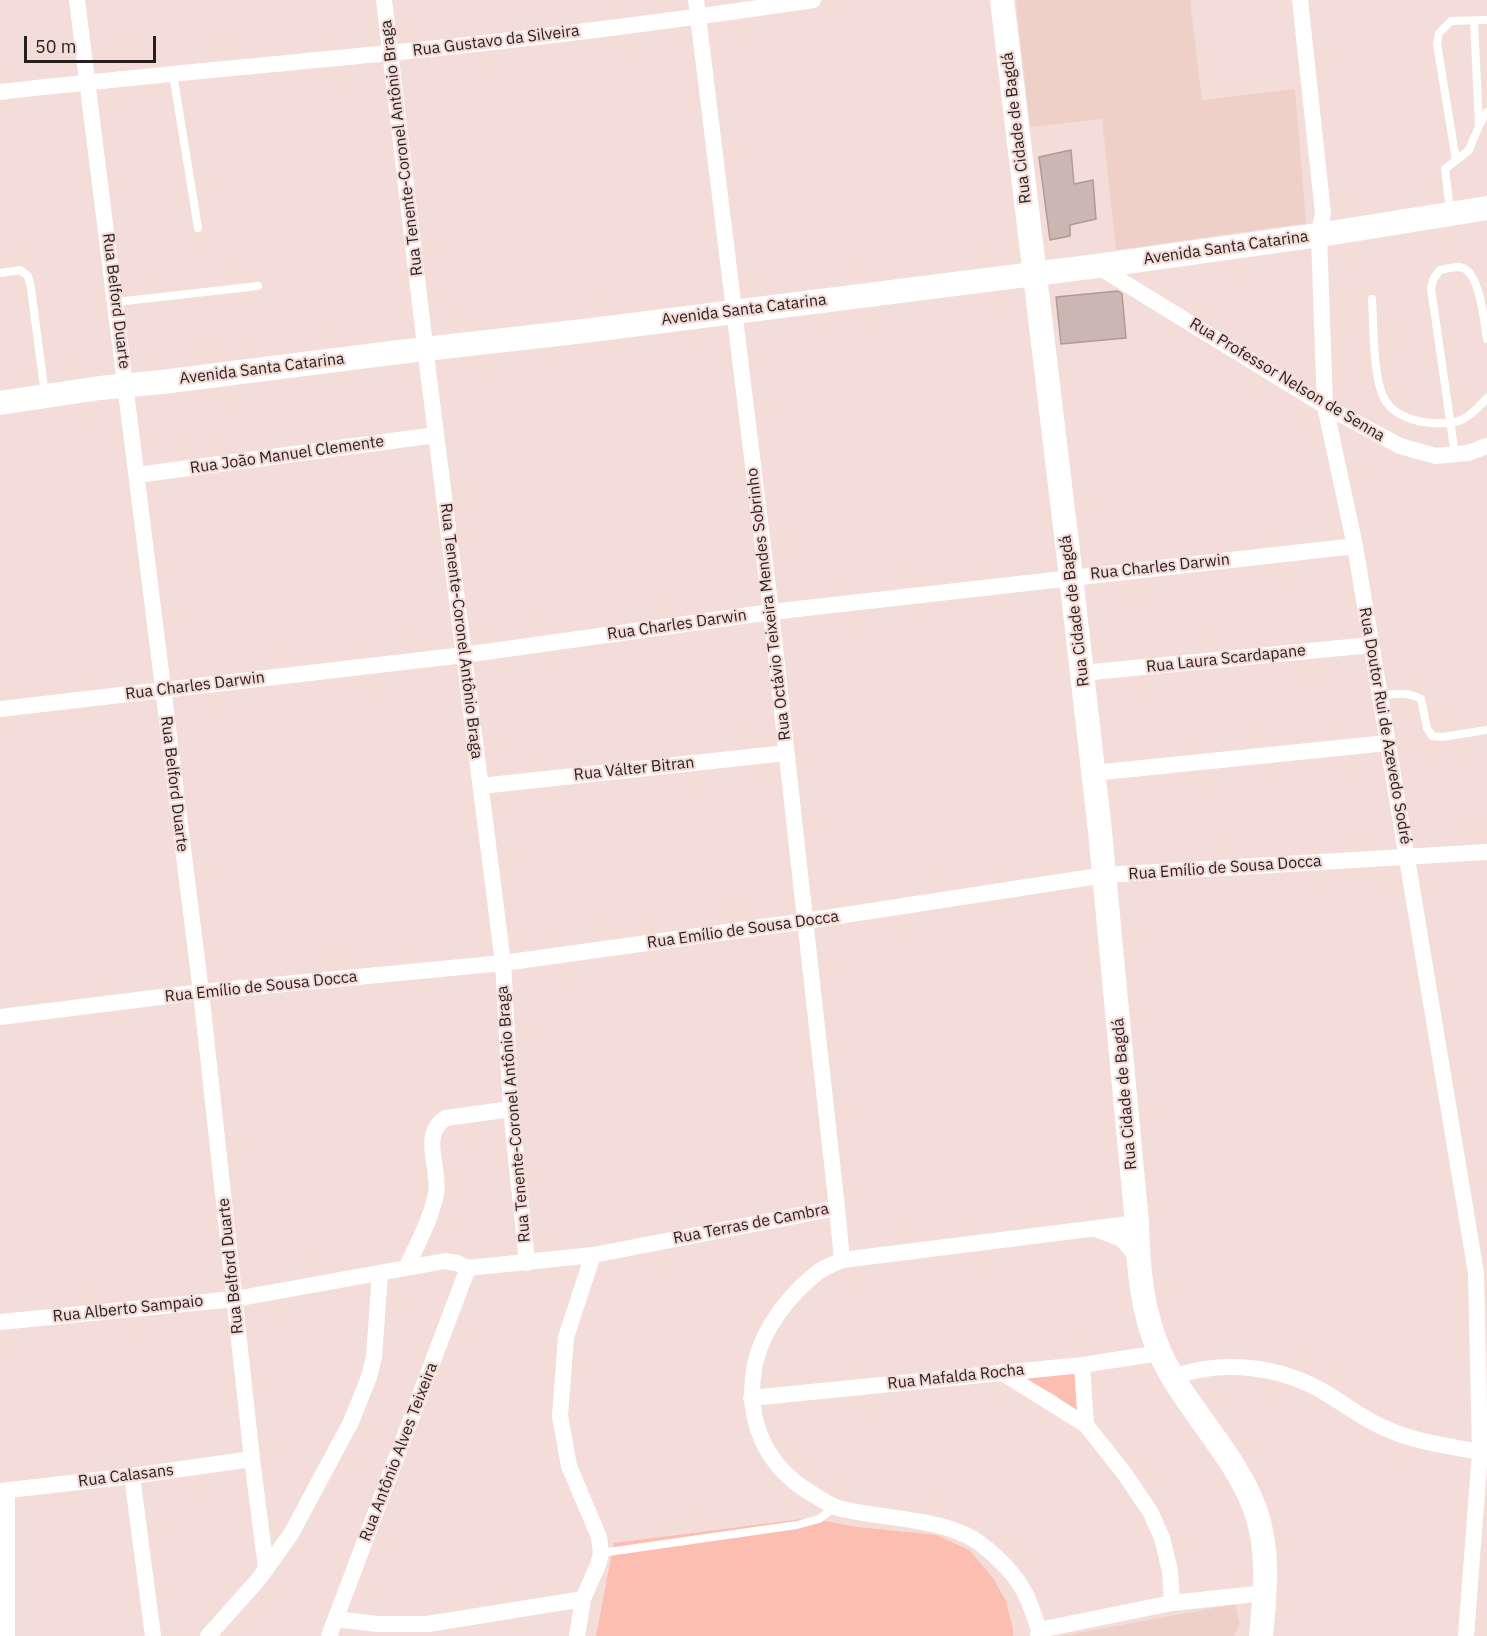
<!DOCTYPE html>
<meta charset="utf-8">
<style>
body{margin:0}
#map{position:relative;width:1487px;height:1636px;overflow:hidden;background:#f4ddd8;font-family:"IBM Plex Sans",sans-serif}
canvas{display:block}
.scale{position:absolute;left:24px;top:36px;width:132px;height:27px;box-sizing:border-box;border:3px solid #271f1d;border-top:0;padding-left:8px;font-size:18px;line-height:21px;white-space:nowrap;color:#271f1d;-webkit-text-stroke:4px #f4ddd8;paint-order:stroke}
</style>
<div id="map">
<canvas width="1487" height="1636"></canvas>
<div class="scale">50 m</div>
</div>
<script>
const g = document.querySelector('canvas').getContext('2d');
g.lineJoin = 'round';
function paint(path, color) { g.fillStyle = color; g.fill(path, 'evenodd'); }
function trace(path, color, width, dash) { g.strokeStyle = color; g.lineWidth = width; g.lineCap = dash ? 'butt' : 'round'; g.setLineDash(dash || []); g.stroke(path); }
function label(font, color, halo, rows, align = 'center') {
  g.font = font + ' "IBM Plex Sans",sans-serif'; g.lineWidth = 4.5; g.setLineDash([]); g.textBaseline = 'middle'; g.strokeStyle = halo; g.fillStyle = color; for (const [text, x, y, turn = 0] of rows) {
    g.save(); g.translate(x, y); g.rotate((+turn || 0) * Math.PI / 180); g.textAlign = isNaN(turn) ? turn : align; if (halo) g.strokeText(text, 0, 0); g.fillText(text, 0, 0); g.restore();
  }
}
const built = new Path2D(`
 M1016,0H1190L1202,100L1295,89L1306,223L1116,250L1102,119L1030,127Z
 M1235,1604L1240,1624L1234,1636H1062Z`);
const green = new Path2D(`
 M1076,1369L1083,1417L1054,1394L1018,1376Z
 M810,1518L857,1527L936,1535L969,1550L993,1578L1006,1601L1013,1629V1636H596L614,1543Z`);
const building = new Path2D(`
 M1071,150L1074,184L1093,180L1096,219L1070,225V236L1050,240L1039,157Z
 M1118,291L1122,294L1126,338L1061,344L1056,297Z`);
const lane = new Path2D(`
 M173,74L198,228
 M1479,125L1487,112
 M1456,160L1437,44L1439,33L1451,21L1487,20
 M1450,211L1445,169L1469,150L1479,126L1474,21
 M0,273L20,270L28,276L31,288L45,395
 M1372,299C1374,325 1372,383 1387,403C1396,416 1416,422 1432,423C1461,425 1468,419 1487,398
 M116,302L258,286
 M1455,455L1431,288L1434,278L1440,270C1446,269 1454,267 1459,267C1480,268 1484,322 1487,339
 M1379,696C1395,694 1407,691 1421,699L1427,728L1432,736L1442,737L1487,730
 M601,1553L797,1525L819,1519L835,1507`);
const street = new Path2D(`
 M77,0L201,992L252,1459L266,1568
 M384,0L428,371L503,963L511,1109L527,1263
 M696,0L771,612L837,1208
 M1300,0L1323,213L1319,235L1325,406L1355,546L1476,1273L1480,1452L1466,1636
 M0,92C129,77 259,66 389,53C531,39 672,21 813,0
 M1097,266L1325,406L1400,446L1436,456L1468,453L1487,446
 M137,475L436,435
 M1082,673L1371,645
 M0,709L464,655L771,612L1355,546
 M1093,773L1387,743
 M481,786L786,753
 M0,1017L201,992L503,963L806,921L1105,875L1487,852
 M1098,1230L1122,1239L1138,1258
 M842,1260C834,1264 825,1267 818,1272C789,1295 763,1328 755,1364C744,1419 765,1467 814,1495C821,1499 830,1505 838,1508C876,1518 931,1518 966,1535C985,1544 1012,1570 1022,1588C1030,1600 1034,1617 1039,1630L1038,1636
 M406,1268C417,1245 431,1219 436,1194C441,1170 419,1134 446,1118L511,1109
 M468,1268L593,1255L837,1208L842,1260L1137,1223
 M0,1322L235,1299L445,1261L457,1263L468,1268
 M1082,1365L1086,1425
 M1001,1372L1086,1425L1124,1473L1151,1513L1162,1538L1170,1571L1172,1603
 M1173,1377C1221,1359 1280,1366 1324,1392C1345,1404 1364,1420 1387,1429C1415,1442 1449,1446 1480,1452
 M751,1398L1082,1365L1160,1353
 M132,1476L153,1636
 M0,1491L132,1476L252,1459
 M336,1619L377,1624H428L583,1599
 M1039,1630L1172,1603L1265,1593
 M7,1636V1491
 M208,1636L258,1580L291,1534L351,1422L369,1377L374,1357L380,1273
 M329,1636L468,1268
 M577,1636L583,1599L598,1565L601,1553L599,1537L569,1466L560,1416L566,1337L593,1255`);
const secondary = new Path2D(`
 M1002,0L1071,577L1100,831L1137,1223C1138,1266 1142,1313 1160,1353C1185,1408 1234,1452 1255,1509C1270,1550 1265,1594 1261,1636
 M0,403L100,388L162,382L399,352L584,331L1097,266L1319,235L1487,208`);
const streetNames = [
 ["Rua Gustavo da Silveira",496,41,-7],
 ["Rua Cidade de Bagdá",1017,128,-97],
 ["Rua Tenente-Coronel Antônio Braga",402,148,-97],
 ["Avenida Santa Catarina",1226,248,-8],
 ["Rua Belford Duarte",116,301,83],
 ["Avenida Santa Catarina",744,310,-7],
 ["Avenida Santa Catarina",262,369,-7],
 ["Rua Professor Nelson de Senna",1287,380,31],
 ["Rua João Manuel Clemente",287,455,-8],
 ["Rua Charles Darwin",1160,567,-6],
 ["Rua Octávio Teixeira Mendes Sobrinho",769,604,-97],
 ["Rua Cidade de Bagdá",1075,611,-97],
 ["Rua Charles Darwin",677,625,-8],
 ["Rua Tenente-Coronel Antônio Braga",461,631,83],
 ["Rua Laura Scardapane",1226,659,-6],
 ["Rua Charles Darwin",195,686,-7],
 ["Rua Doutor Rui de Azevedo Sodré",1385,726,80],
 ["Rua Válter Bitran",634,769,-6],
 ["Rua Belford Duarte",174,784,83],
 ["Rua Emílio de Sousa Docca",1225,868,-4],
 ["Rua Emílio de Sousa Docca",743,930,-8],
 ["Rua Emílio de Sousa Docca",261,987,-6],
 ["Rua Cidade de Bagdá",1125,1094,-95],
 ["Rua Tenente-Coronel Antônio Braga",514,1114,-95],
 ["Rua Terras de Cambra",751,1224,-11],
 ["Rua Belford Duarte",231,1266,-96],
 ["Rua Alberto Sampaio",128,1309,-6],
 ["Rua Mafalda Rocha",956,1377,-6],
 ["Rua Antônio Alves Teixeira",399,1452,-69],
 ["Rua Calasans",126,1476,-7]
];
paint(built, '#efd0c9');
paint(green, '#fbbeb1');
paint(building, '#ccb6b1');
trace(building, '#af9a95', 1.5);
trace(lane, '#fff', 8);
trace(street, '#fff', 16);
trace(secondary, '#fff', 24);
label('16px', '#271f1d', '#f4ddd8', streetNames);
</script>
